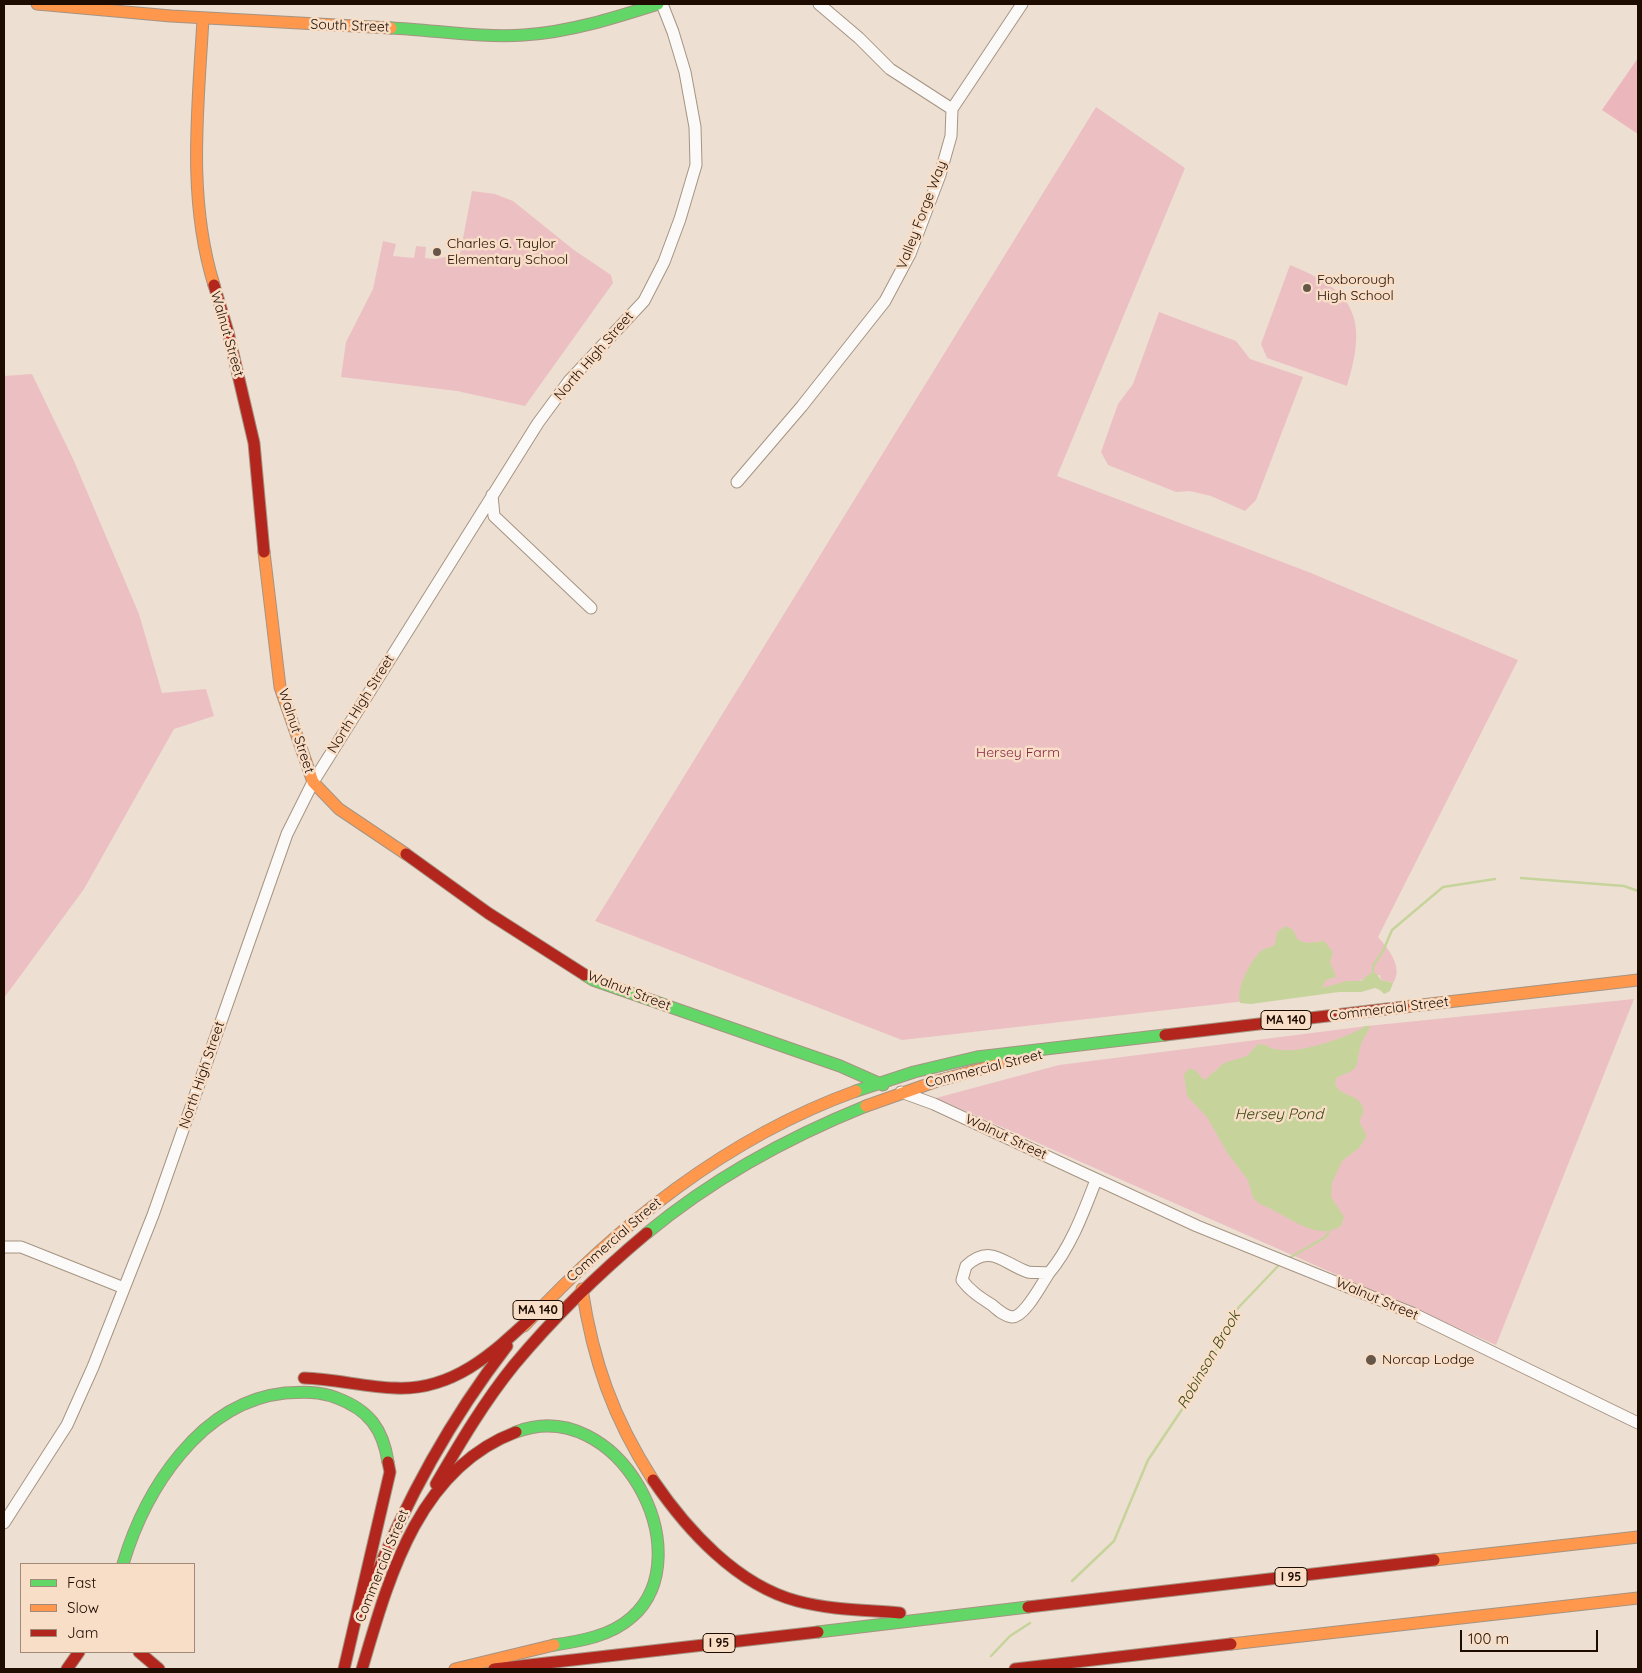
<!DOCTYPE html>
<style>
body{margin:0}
#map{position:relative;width:1642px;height:1673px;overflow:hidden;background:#eddfd2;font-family:Quicksand,sans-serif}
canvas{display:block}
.frame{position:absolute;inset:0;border:5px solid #1e0c00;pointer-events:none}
.legend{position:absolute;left:20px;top:1563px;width:175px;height:90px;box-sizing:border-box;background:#f8dec7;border:1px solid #a18a77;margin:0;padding:6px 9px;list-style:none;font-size:15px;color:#1e0c00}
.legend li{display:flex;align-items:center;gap:10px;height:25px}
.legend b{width:25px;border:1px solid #a18a77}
.scale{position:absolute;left:1460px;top:1630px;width:138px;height:22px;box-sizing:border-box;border:2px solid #1e0c00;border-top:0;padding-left:6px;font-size:15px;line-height:18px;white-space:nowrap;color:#1e0c00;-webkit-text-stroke:4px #f8dec7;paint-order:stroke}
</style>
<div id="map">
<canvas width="1642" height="1673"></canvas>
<div class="frame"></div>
<ul class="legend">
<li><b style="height:6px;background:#63d668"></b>Fast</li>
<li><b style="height:6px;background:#ff974d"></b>Slow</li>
<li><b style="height:6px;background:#b3261e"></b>Jam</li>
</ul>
<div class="scale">100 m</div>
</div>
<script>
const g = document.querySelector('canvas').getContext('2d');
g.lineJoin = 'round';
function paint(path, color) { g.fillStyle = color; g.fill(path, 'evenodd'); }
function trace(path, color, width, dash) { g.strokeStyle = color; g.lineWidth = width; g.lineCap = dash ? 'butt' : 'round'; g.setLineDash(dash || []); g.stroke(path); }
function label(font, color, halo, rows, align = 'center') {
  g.font = font + ' Quicksand,sans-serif'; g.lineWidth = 5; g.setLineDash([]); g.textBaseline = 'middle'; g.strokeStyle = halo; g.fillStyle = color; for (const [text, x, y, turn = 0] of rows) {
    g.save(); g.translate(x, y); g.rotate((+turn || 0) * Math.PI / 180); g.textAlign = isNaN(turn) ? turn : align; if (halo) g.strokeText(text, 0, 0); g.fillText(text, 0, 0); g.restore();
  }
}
const green = new Path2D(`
 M1096,107L1185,168L1057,476L1311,573L1518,660L1378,937C1388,948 1404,968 1393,983L1381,980L1380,975C1367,976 1359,979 1352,989L902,1040L595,921Z
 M472,191L495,194L513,201L574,250L611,275L613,283L525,406L457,391L341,377L346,342L373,289L383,241L396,244L393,256L414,258L416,246L426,247L425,258L435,259L460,254Z
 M1290,265C1356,291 1368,319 1347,386L1267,358L1261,344Z
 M1159,312L1236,341L1250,359L1303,377L1256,500L1245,511L1211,496L1190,491L1176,492L1108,465L1101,452L1118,404L1133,384Z
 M32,374L74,461L139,614L162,693L206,689L214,716L174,729L84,889L4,998V376Z
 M1634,999L1496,1345L936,1098L1059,1065L1367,1026Z`);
const forest = new Path2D(`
 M1638,58V134L1602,110Z`);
const water = new Path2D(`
 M1286,926L1293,930L1298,940L1307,943L1324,941L1333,952L1330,962L1336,977L1326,980L1322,988L1347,981H1361L1369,974L1376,973L1381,980L1393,983L1390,991L1384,994L1380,990L1375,988L1361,992H1339L1251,1004L1240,1003C1236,988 1250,961 1261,951C1265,947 1271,949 1275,944L1277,932Z
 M1365,1026H1370C1368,1033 1363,1038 1361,1044C1355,1066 1362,1069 1337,1077L1335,1084C1341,1098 1359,1093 1363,1108C1365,1114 1359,1117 1360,1123C1362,1128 1366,1131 1366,1137L1359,1148L1342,1161L1332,1183L1331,1197L1344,1217L1341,1226C1316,1243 1285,1213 1260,1204L1253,1198L1248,1180L1228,1154L1207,1117L1187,1096L1184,1074L1190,1068L1196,1071L1203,1079H1206L1224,1063L1247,1056L1257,1045C1266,1042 1267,1048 1275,1049C1279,1050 1283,1050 1287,1050C1302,1052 1353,1036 1365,1026Z`);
const stream = new Path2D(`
 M1521,878L1624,886L1638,891
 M1373,976V966L1383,951L1392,930L1443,887L1495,879
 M1289,1258L1324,1238L1328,1234V1228
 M1072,1581L1114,1541L1148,1460L1195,1390L1238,1308L1280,1264
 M991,1656L1010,1636L1030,1623`);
const street = new Path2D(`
 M819,4L859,38L890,69L952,109
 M737,482L802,406L885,301L910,254L940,175L951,136L952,109L1022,4
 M492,495L494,516L591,608
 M901,1092L934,1104L1197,1226L1412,1313L1638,1423
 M4,1247H21L124,1288
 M1049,1273C1042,1283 1025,1317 1012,1317C1004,1316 998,1310 992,1305C981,1298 970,1291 962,1280L966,1266C991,1243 1004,1264 1028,1272C1034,1273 1042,1272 1049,1273C1071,1247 1084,1211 1096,1180
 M4,1523L67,1425L93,1367L153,1215L287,834L313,782L538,423L569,381L644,301L664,262L680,219L696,165L695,127L685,72L673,32L662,4`);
const fast = new Path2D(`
 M391,28C435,30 480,38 524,35C570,32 614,18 658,4
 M585,975L593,980L840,1066L883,1085
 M856,1091L914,1072L977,1057L1165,1035
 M647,1233C711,1180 789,1137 866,1106
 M516,1432C618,1393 703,1554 632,1617C611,1636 581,1641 554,1645
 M123,1564C145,1490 200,1402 285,1393C302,1392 320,1391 337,1398C369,1410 383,1429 388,1462
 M818,1632L1028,1607`);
const slow = new Path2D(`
 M37,4L171,16L391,28
 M203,19C198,108 187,198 214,285
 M264,552L280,687L313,782L339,809L406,854
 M1404,1007L1638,980
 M866,1106L937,1081L999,1064
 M582,1289C593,1361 613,1418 653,1480
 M524,1326C618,1225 726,1138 856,1091
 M1434,1560L1638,1537
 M1231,1644L1638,1598
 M455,1669L554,1645`);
const jam = new Path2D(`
 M214,285L228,332L254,443L264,552
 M406,854L488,913L585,975
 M1165,1035L1404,1007
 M304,1378C335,1379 365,1387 395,1388C453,1391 493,1353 533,1316
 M653,1480C687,1530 737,1585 797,1601C831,1610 866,1610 900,1613
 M436,1484C460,1443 484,1402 514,1365C554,1317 598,1274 647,1233
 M370,1590C405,1502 449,1421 507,1346
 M1028,1607L1434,1560
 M139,1652L159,1669
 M67,1669L79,1652
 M344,1669L390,1472L388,1462
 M362,1669C389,1577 418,1469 516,1432
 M494,1669L818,1632
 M1015,1669L1231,1644`);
const markers = [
 [437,252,5,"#66564a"],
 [1307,288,5,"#66564a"],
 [1371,1360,6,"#66564a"]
];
const shields = [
 [1286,1020,50],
 [538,1310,50],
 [1291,1577,32],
 [719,1643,32]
];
const shieldNames = [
 ["MA 140",1286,1020],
 ["MA 140",538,1310],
 ["I 95",1291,1577],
 ["I 95",719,1643]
];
const streetNames = [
 ["South Street",350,26,2],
 ["Valley Forge Way",922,215,-69],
 ["Walnut Street",227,334,74],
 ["North High Street",594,356,-49],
 ["North High Street",361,704,-58],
 ["Walnut Street",296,731,72],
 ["Walnut Street",629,991,21],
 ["Commercial Street",1389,1009,-7],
 ["Commercial Street",984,1069,-14],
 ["North High Street",202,1075,-71],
 ["Walnut Street",1006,1137,25],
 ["Commercial Street",614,1240,-41],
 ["Walnut Street",1377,1299,23],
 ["Commercial Street",382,1566,-68]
];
const poiNames = [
 ["Charles G. Taylor",447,244],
 ["Elementary School",447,260],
 ["Foxborough",1317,280],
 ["High School",1317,296],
 ["Norcap Lodge",1382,1360]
];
const parkNames = [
 ["Hersey Farm",1018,753]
];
const waterNames = [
 ["Hersey Pond",1279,1114],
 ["Robinson Brook",1209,1360,-60]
];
paint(green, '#ecc0c3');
paint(forest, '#ebb6bc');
paint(water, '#c6d49b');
trace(stream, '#c6d49b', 2.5);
trace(street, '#a59482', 13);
trace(fast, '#a59482', 13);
trace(slow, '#a59482', 13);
trace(jam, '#a59482', 13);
trace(street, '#fcfaf8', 11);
trace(fast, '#63d668', 11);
trace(slow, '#ff974d', 11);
trace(jam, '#b3261e', 11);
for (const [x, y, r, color] of markers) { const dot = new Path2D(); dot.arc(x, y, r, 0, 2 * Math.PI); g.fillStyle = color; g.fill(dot); trace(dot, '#f8dec7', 2); }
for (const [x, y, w] of shields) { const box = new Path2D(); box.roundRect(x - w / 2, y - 9.5, w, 19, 4); g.fillStyle = '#f8dec7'; g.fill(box); trace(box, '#1e0c00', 1); }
label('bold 12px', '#1e0c00', null, shieldNames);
label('14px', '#1e0c00', '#f8dec7', streetNames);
label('14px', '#1e0c00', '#f8dec7', poiNames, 'left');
label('14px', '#892648', '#f8dec7', parkNames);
label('italic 15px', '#38470f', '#f8dec7', waterNames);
</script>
